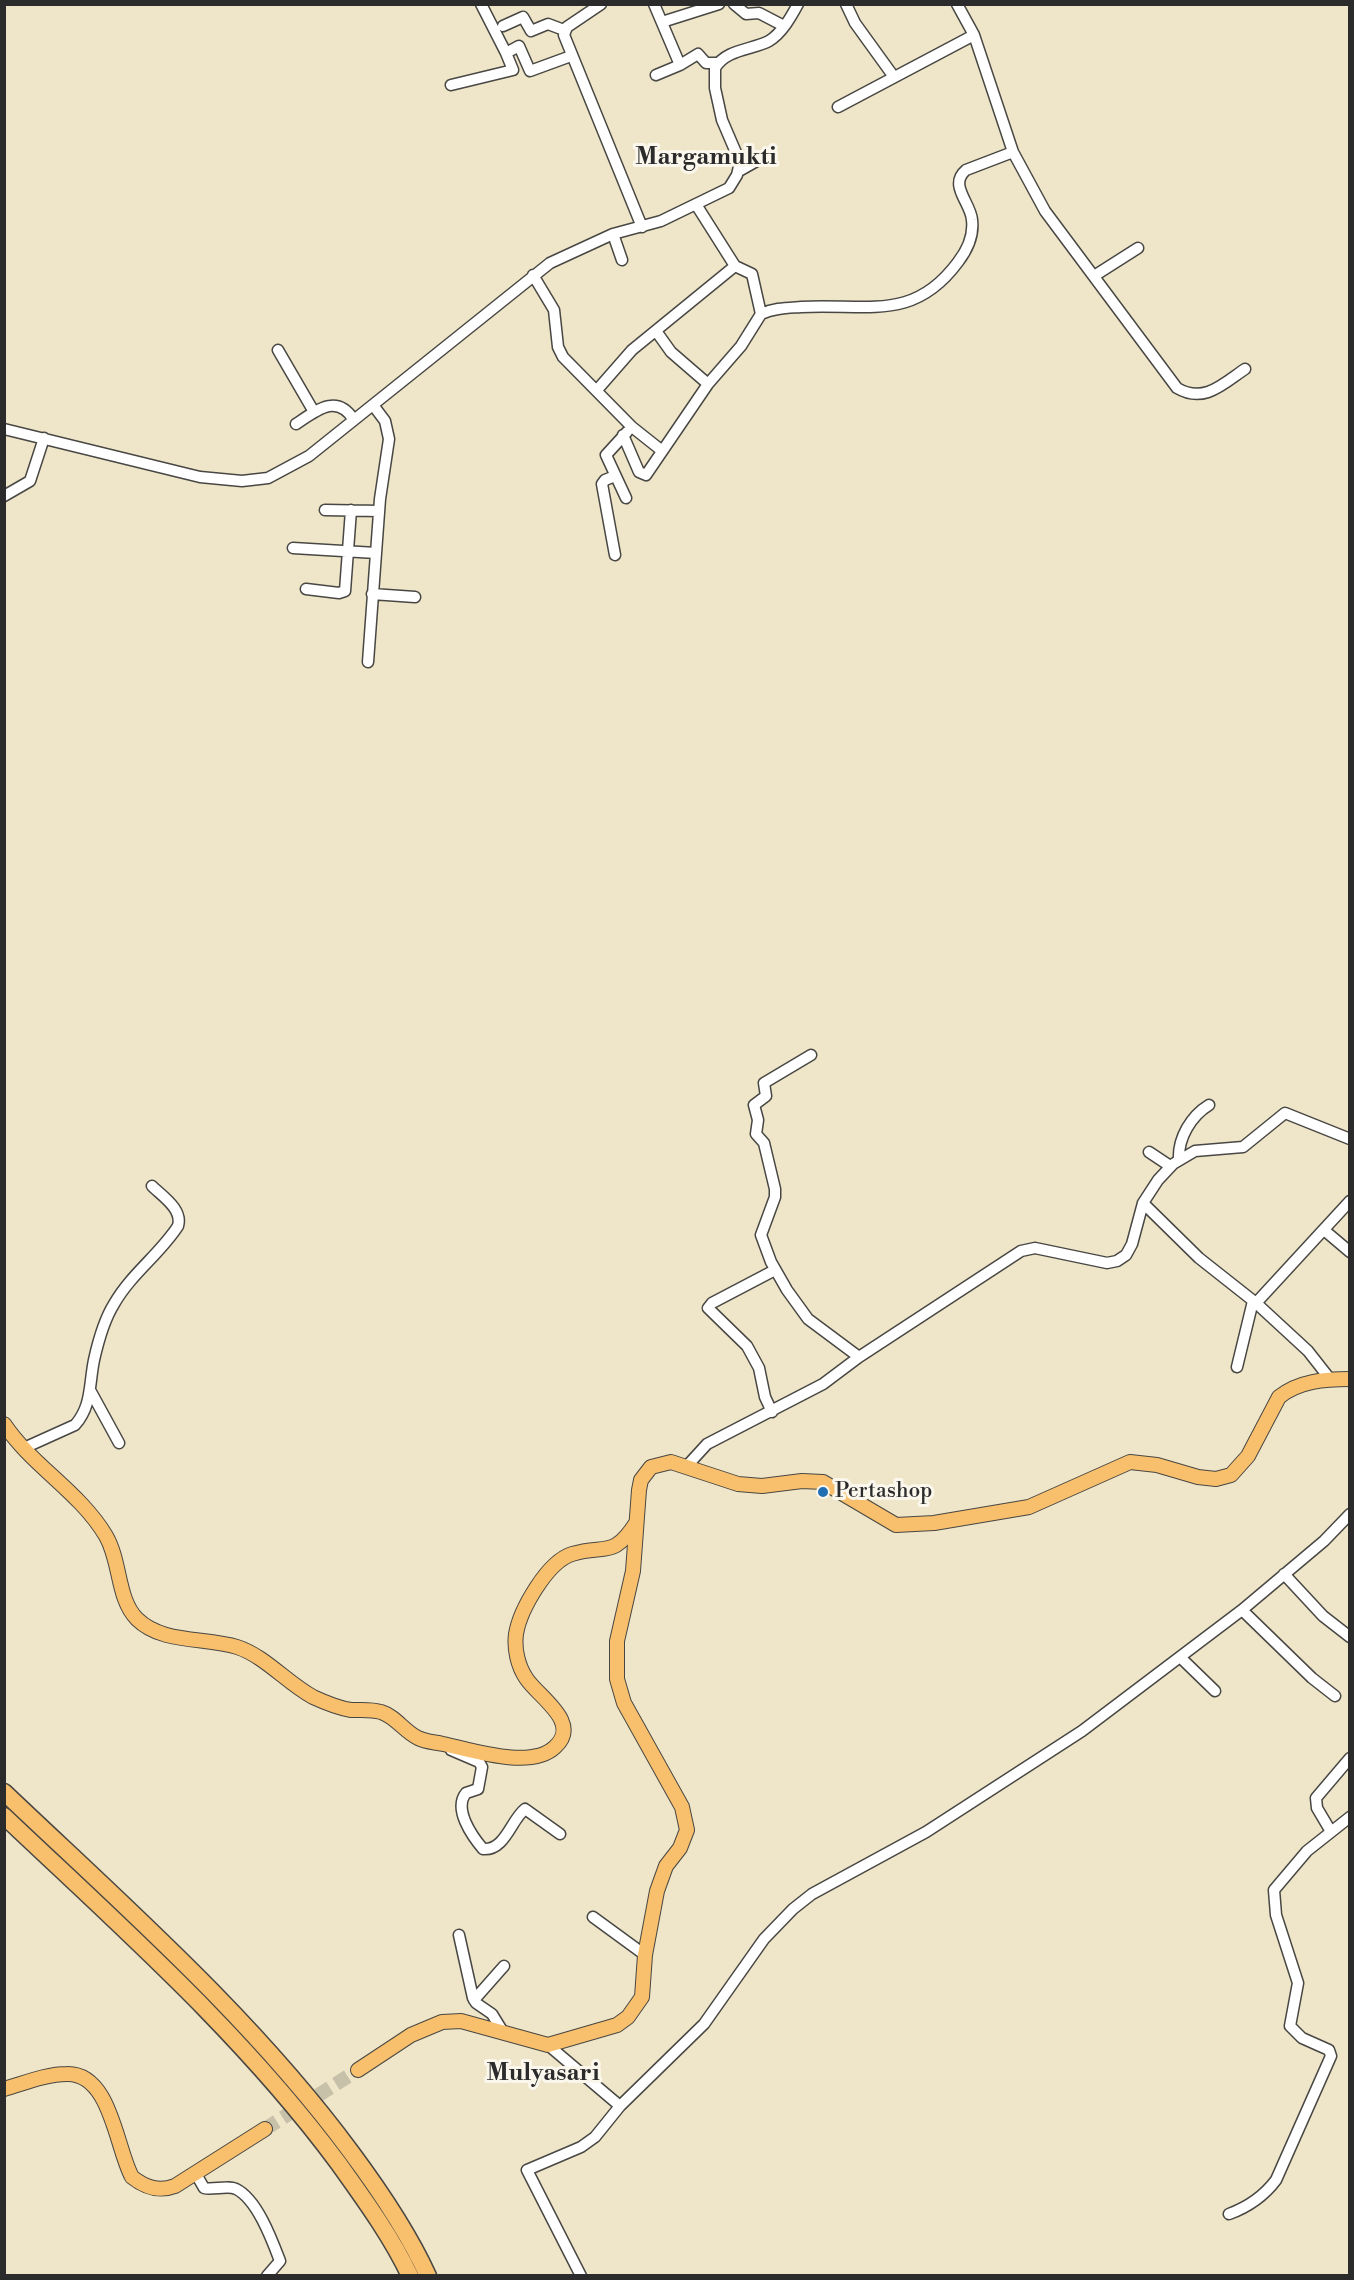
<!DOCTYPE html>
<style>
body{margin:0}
#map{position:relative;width:1354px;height:2280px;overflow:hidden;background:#efe6c9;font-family:"Libre Bodoni",serif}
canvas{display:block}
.frame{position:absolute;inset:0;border:6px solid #2b2b2b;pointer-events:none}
</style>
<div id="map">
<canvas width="1354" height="2280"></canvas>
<div class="frame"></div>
</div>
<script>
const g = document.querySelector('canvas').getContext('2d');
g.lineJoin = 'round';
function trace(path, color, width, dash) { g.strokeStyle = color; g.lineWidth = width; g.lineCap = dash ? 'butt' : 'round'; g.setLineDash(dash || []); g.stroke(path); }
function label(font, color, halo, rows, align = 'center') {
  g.font = font + ' "Libre Bodoni",serif'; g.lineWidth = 6; g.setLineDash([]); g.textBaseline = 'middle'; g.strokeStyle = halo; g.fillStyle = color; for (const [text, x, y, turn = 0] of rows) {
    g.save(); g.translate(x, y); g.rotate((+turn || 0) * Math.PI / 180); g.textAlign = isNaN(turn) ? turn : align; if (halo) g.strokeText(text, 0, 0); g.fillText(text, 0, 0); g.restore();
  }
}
const majorTunnel = new Path2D(`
 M265,2129L358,2070`);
const minor = new Path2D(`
 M481,4L506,53
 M601,4L567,27L564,35L642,227
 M654,4L680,65L698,54L706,63H718
 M734,4L746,14L759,13L784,26
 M846,4L855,23L894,77
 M662,22L719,4
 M503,26L523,17L531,31L548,24L564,30
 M656,75L680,65
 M451,85L513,70L506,53L519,46L530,71L571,56
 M838,107L974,35
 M1013,152L1045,211L1177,388C1204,404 1223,384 1245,369
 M739,171L762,158
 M697,206L735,266L752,274L761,314C774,308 787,308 801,307C866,303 913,323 958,262C968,249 974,236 972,220C971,203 948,185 966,170L1013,152L974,35L957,4
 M613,234L622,260
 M533,275L554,310L558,347L563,357L632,427L661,450
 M1094,276L1138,248
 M656,331L671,352L708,384
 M278,350L314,412
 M597,390L632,350L735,266
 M296,424C317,410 337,393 354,420
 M4,429L200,477L242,481L268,478L309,456L550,263L613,234L661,221L729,188L737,175L740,162L722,120L715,88V68C726,49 752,50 769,41C782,33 791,17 798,4
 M623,435L639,472L646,475L708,384L741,346L761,314
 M615,476L605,480L602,484L615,555
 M4,496L30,481L44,438
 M626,498L606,455L627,432
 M325,510L379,511
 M293,548L376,553
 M306,589L339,593L345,591L351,510
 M372,594L415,597
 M368,662L380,499L389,439L385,421L373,405
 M811,1055L764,1083L766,1096L754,1105L758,1120L756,1134L764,1143L775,1189V1197L761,1235L771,1262L787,1290L808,1319L859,1357
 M1149,1152L1170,1166
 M1179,1159C1178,1138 1191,1116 1209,1105
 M1143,1203L1199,1258L1256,1303
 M1324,1230L1350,1252
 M1237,1367L1253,1301
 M1330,1379L1308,1351L1256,1303L1350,1201
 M90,1390L119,1443
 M772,1412L765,1397L759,1368L747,1346L708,1308L712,1303L775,1270
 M24,1448L75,1425C92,1406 89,1384 94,1360C98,1342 104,1320 114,1304C131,1274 160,1254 178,1226C183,1209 162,1196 152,1186
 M686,1467L707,1444L823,1384L859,1357L1021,1251L1035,1248L1107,1263L1117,1261L1126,1255L1132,1244L1143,1203L1158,1180L1173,1164L1195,1151L1243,1147L1285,1113L1350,1139
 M1284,1574L1323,1616L1350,1637
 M1242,1610L1312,1678L1335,1696
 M1181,1658L1215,1691
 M451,1750L479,1762L482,1767L478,1789L466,1793C453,1809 472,1836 483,1849C505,1851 511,1820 525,1809L560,1834
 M1330,1830L1317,1808L1316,1798L1350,1758
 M593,1917L645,1955
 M459,1935L473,1998L476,2003L492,2014L503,2032
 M474,2000L504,1966
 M548,2045L620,2106
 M196,2174L204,2188C213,2190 229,2185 236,2189C257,2199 272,2240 280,2261L267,2276
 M1229,2214C1248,2207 1264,2196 1276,2180L1331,2056L1329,2050L1302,2038L1290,2026L1298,1983L1276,1915L1274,1890L1307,1851L1350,1817
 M581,2276L527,2170L581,2147L595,2137L620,2106L704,2024L764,1939L793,1909L812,1894L926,1832L1082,1731L1242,1610L1324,1541L1350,1514`);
const major = new Path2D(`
 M4,1424C32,1466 80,1492 106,1536C121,1562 117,1599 137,1619C162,1644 206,1637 237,1647C265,1656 287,1683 313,1697C326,1703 338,1708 351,1710C361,1710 372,1709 381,1712C395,1716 405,1732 418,1738C426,1742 434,1742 443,1744C472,1750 531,1770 555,1747C582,1722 538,1697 526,1678C518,1666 514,1649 516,1634C520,1610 547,1562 572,1554C605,1544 613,1559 636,1523
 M358,2070L411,2035L442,2022L461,2021L548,2045L617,2025L628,2017L642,1997L645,1955L657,1891L666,1866L680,1848L687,1830L682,1807L624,1703L617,1679V1641L633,1571L639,1490L641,1480L651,1467L671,1462L738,1484L762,1486L802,1481L823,1482L896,1525L934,1523L1029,1507L1130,1462L1157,1465L1198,1477L1216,1479L1231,1475L1248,1456L1279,1397C1299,1381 1325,1379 1350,1379
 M4,2089C25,2083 46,2074 67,2074C111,2073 116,2148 132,2177C146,2188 159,2192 175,2186L265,2129`);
const highway = new Path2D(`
 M4,1792C125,1907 252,2018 351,2152C380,2191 408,2232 428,2276
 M4,1816C121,1927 243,2034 339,2164C364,2199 391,2236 410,2276`);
const markers = [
 [823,1492,6,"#1f6fb2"]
];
const poiNames = [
 ["Pertashop",835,1492]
];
const quarterNames = [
 ["Margamukti",706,158],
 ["Mulyasari",543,2074]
];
trace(majorTunnel, '#c8c1a9', 14, [14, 7]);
trace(minor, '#484743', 13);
trace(major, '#484743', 16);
trace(highway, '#484743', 19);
trace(minor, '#fff', 10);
trace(major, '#f8bf6c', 14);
trace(highway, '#f8bf6c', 16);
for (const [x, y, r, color] of markers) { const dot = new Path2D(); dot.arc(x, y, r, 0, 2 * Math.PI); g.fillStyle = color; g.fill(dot); trace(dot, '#fbf7ec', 2); }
label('21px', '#2b2b2b', '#fbf7ec', poiNames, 'left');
label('bold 24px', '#2b2b2b', '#fbf7ec', quarterNames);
</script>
